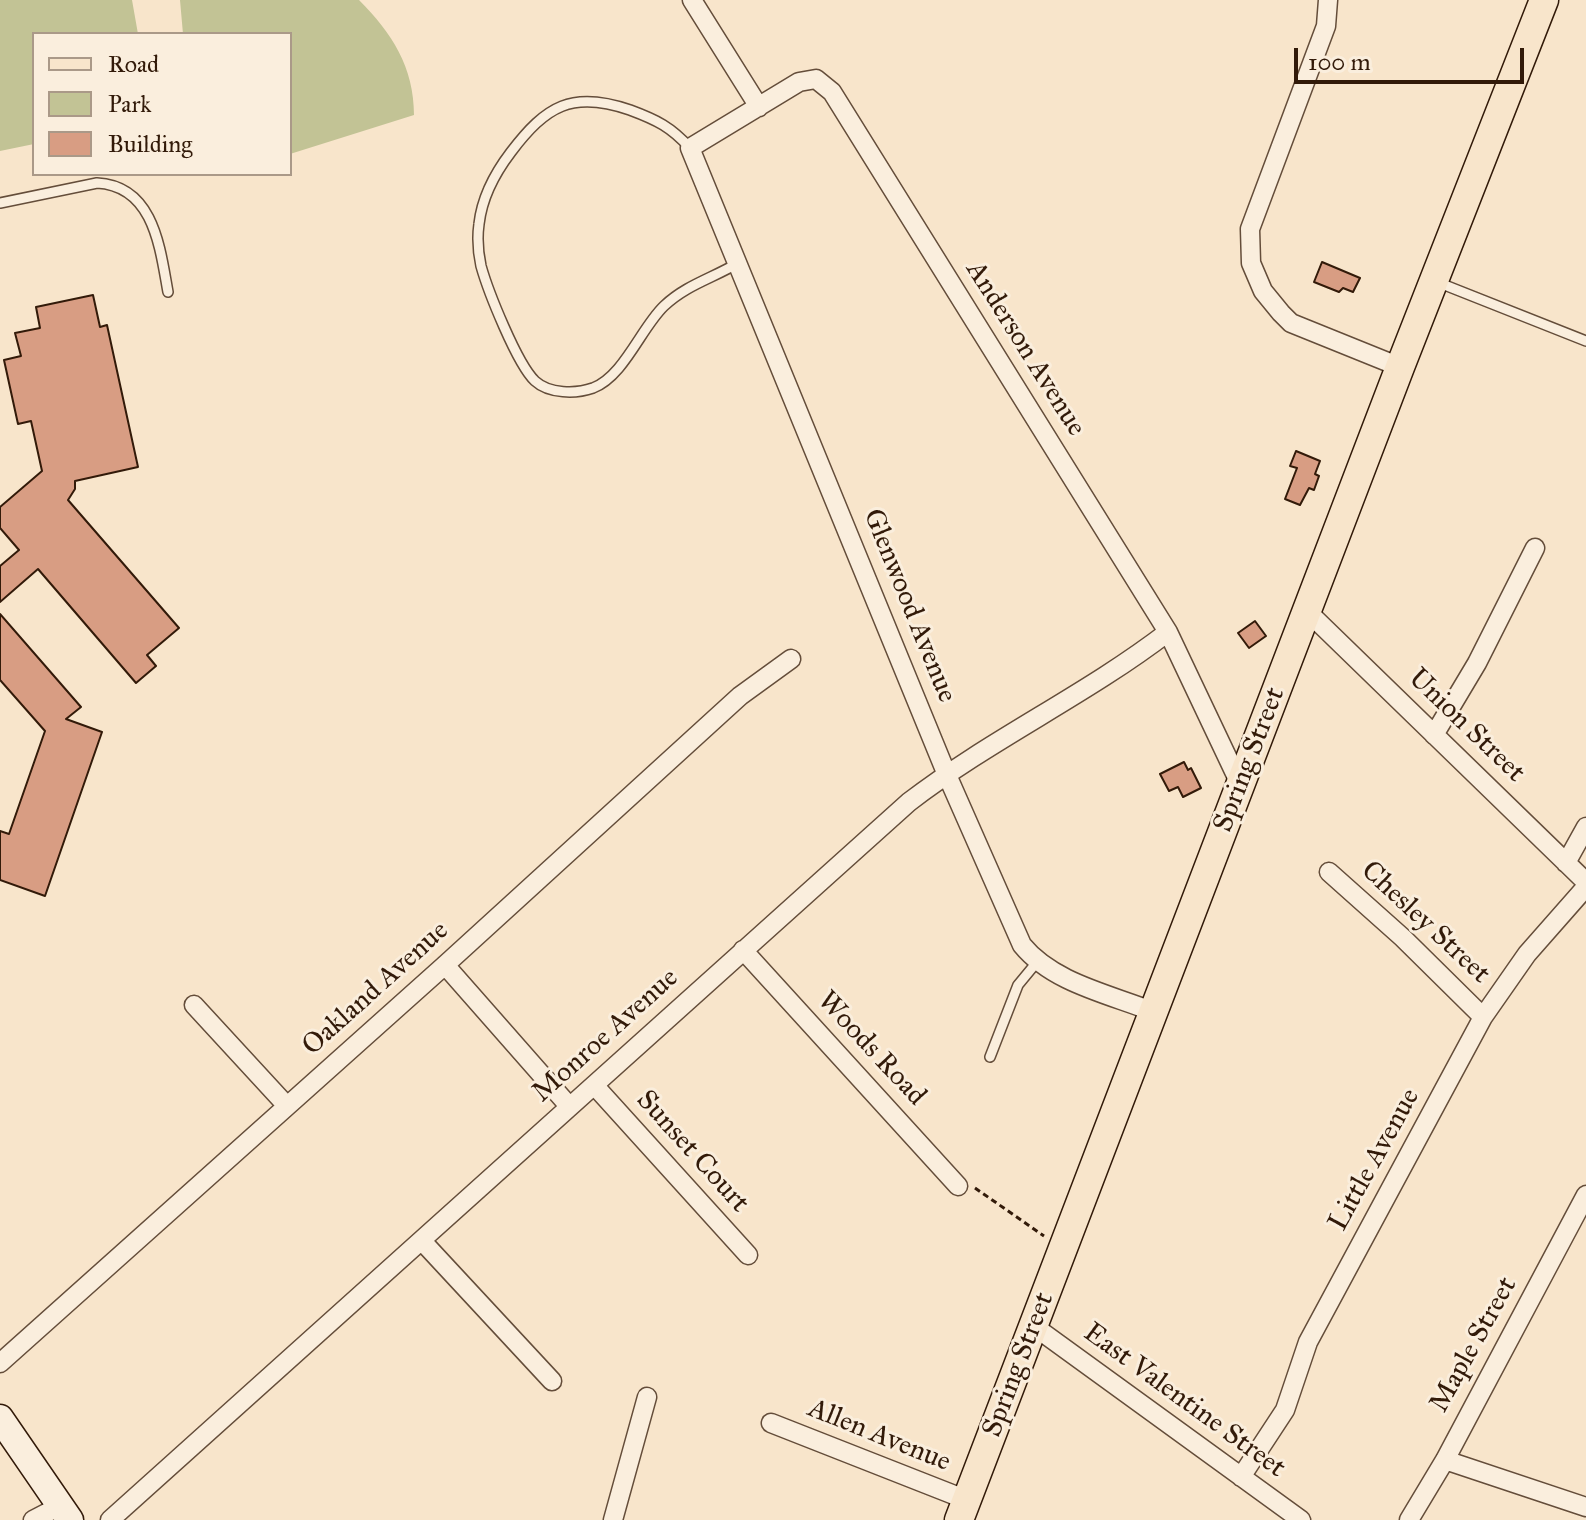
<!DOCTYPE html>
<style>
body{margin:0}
#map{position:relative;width:1586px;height:1520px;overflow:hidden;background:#f8e5cb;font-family:"IM FELL Great Primer",serif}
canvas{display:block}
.legend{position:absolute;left:32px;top:32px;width:260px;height:144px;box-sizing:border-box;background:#faeedd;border:2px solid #a98;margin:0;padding:10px 14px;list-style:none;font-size:24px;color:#321a09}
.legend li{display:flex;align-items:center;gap:16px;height:40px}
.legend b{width:40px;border:2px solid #a98}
.scale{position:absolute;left:1294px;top:48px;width:230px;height:36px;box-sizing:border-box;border:4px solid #321a09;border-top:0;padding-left:10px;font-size:24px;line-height:28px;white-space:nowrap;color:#321a09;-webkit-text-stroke:6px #faeedd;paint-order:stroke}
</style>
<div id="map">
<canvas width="1586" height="1520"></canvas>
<ul class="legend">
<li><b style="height:10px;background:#f8e5cb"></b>Road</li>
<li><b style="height:22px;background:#c2c395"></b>Park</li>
<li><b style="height:22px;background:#d89d83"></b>Building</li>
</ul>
<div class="scale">100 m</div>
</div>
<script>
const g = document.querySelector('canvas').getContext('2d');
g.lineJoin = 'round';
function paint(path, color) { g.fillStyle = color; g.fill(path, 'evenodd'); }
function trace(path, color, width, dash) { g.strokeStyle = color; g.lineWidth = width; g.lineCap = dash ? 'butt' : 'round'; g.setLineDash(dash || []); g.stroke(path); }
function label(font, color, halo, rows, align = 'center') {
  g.font = font + ' "IM FELL Great Primer",serif'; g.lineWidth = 6; g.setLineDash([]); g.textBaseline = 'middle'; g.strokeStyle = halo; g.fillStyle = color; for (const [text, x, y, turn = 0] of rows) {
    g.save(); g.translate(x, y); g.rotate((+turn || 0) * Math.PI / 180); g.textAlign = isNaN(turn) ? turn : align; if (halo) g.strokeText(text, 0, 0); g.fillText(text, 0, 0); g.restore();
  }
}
const green = new Path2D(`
 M0,0H132L138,34H34V144L0,151Z
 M180,0H359C392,33 414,67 414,115L290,154V34H183Z`);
const building = new Path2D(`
 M1322,262L1360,278L1353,292L1343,288L1339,292L1314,282Z
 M93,295L100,327L107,325L138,467L75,481V489L68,500L179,628L147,655L156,666L136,683L38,569L0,602V566L19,550L0,528V507L42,471L31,421L18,424L4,360L21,356L15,333L40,328L36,307Z
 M1296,451L1320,461L1315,474L1319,476L1314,490L1309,488L1300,505L1285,499L1297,468L1290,466Z
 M0,614L81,707L66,719L102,732L45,896L0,880V831L9,834L45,731L0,680Z
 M1255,621L1266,636L1249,648L1238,633Z
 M1184,762L1188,770L1191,768L1201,788L1183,797L1178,787L1169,791L1160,774Z`);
const path = new Path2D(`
 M975,1188L1044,1236`);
const lane = new Path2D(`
 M690,148C671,127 657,120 630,110C572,90 546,106 511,152C495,173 482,197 479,224C477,238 478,252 481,266C488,291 517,364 535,381C549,394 576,394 593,388C624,376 641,328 664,306C686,285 713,278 738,263
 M0,203L97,183C154,186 160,248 168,292
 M1437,282L1586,341
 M990,1057L1018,985L1037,962`);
const street = new Path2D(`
 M692,0L759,107
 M1328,0L1326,26L1250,229L1251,263L1263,291L1281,313L1291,323L1400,367
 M1307,611L1586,882
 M1434,735L1477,663L1535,548
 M1566,863L1586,827
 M1329,872L1403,938L1483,1017
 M743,950L958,1186
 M445,965L569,1106
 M194,1005L287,1106
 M1154,1012C1109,994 1053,983 1022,945L947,775L690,148L799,82L816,79L832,92L1168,632L1241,786
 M594,1085L748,1255
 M422,1241L552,1381
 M1035,1327L1301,1520
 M0,1363L445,965L740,696L791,659
 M771,1423L967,1500
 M1445,1460L1586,1507
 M1241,1477L1285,1410L1308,1342L1483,1017L1527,954L1586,887
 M33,1520L60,1506
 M110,1520L909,802C991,739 1086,695 1168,632
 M613,1520L647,1397
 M1409,1520L1445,1460L1586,1195`);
const secondary = new Path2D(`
 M0,1418L70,1520`);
const primary = new Path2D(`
 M959,1520L1400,367L1544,0`);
const streetNames = [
 ["Anderson Avenue",1025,349,58],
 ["Glenwood Avenue",909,606,68],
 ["Union Street",1466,726,44],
 ["Spring Street",1250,760,-69],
 ["Chesley Street",1425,923,43],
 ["Oakland Avenue",376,989,-42],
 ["Monroe Avenue",606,1036,-42],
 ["Woods Road",871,1049,47],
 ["Sunset Court",692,1152,48],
 ["Little Avenue",1375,1160,-61],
 ["Maple Street",1474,1345,-61],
 ["Spring Street",1019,1365,-69],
 ["East Valentine Street",1184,1401,36],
 ["Allen Avenue",879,1436,22]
];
paint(green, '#c2c395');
paint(building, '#d89d83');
trace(building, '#321a09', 2);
trace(lane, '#644d3a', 12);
trace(street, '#644d3a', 21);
trace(secondary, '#321a09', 29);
trace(primary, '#321a09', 31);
trace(path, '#321a09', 3, [6, 4]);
trace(lane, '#faeedd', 9);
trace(street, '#faeedd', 18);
trace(secondary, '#faeedd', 26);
trace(primary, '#f8e5cb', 28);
label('28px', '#321a09', '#faeedd', streetNames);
</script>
